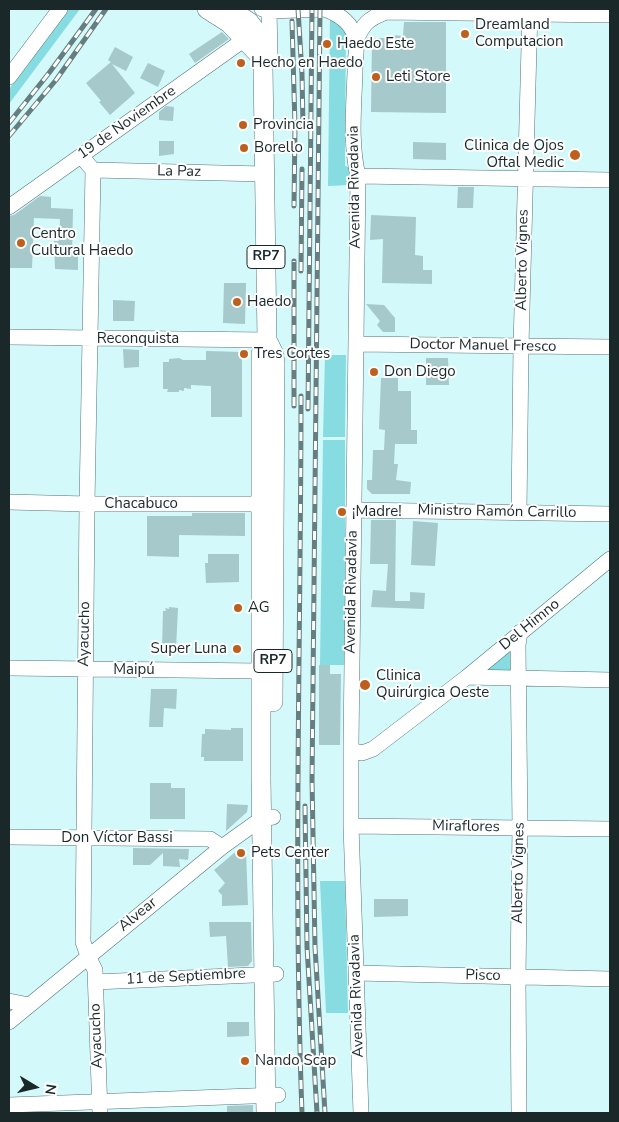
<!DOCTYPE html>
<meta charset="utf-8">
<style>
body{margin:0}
#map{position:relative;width:619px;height:1122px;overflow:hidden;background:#d4f9fb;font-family:"Nunito Sans",sans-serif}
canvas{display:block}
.frame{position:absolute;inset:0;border:10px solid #1a2829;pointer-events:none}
.north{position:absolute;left:10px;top:1062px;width:50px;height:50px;-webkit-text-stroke:4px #fefefe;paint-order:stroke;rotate:99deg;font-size:14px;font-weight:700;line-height:20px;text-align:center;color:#1a2829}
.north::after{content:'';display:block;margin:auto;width:18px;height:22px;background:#1a2829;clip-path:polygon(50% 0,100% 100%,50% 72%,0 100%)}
</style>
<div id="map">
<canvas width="619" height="1122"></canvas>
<div class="frame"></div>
<div class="north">N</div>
</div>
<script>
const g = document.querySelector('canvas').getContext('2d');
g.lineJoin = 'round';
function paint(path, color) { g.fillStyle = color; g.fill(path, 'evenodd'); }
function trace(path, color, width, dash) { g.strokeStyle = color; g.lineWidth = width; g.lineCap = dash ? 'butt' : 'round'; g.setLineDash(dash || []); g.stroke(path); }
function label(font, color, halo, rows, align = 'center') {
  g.font = font + ' "Nunito Sans",sans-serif'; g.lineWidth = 4; g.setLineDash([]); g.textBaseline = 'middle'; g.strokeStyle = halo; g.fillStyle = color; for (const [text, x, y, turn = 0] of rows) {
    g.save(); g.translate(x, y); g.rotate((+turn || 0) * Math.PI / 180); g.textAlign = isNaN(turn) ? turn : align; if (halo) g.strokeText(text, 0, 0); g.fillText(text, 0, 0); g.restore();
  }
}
const green = new Path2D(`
 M68,9H80L9,104V89Z
 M330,16L346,25L345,166L350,167V185L328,186Z
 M325,355H346L345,437H323Z
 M323,440H345V665H320Z
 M511,649L512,671L486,670Z
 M320,881H345L348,1013H326Z`);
const building = new Path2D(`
 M404,22H446V113L371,112L372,38H391L392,35L403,36Z
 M222,32L229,39L195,63L189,54Z
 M115,47L133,57L126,71L112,64L135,93L110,115L99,102L101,101L86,83L111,62L108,60Z
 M148,63L165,71L158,87L140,78Z
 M166,106L174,107L173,121L159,120V112Z
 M159,141H174V154L159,156Z
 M413,142L446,143V160L413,159Z
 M458,187H474L473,208H457Z
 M40,196L51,197V208L73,209L72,255H78V270L55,269L54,241H59L60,219L34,218L32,268H9V216L14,215Z
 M371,215L416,217L415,255L423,256V270H432V284L382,283L383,239L370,240Z
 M224,283H246L245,324L223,323Z
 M113,300L135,301L134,321H113Z
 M366,304L384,305L395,318V332H383L377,325L380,321Z
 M123,349L139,350V367L124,368Z
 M206,351L242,352V417H211V386L191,385V389L184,388V391L179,390V392H167L168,389H163V362H169V359L179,358L183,360H206Z
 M426,358H448L449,385H426Z
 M381,378H398V391H411V430H417V444H395L394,464H398L396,480L411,482L410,494H372L367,489V480H372L373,450H384L385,430L379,429Z
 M192,513H245V536L179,535V557L147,556V516H192Z
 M371,520H396L395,601H410V592L425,593L424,609L371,607L373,590L386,591L388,564H370Z
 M413,521L438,523L435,566L411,565Z
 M208,554H239V582L206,583L205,563H208Z
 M169,607L178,608L176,649L162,648L163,611H166L165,608L169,609Z
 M319,665H330V674H341L340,745H319Z
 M151,689H177L176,709L164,708L163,727H149Z
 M231,728H243V761H204V757H201L202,734H205V729L231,730Z
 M150,783H171V788H185V819H150Z
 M227,804L248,805L247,812L226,831Z
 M133,848L189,849L188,860L179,859L180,867L163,866V853L150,865H133Z
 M240,848L246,851L248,905L222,906V895L218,891L225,883L214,870Z
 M374,899H408V916L374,917Z
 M209,922H251L252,961L248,966L228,967L226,936L210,937Z
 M227,1022H249V1036L227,1037Z
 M253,1105V1113H227V1106Z`);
const minor = new Path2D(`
 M262,9L270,11L326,9
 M325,9C340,15 353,23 356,41C357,50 355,62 355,72C354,106 350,142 358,176L351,744V826L361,1113
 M378,9L386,12L610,15
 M356,40C364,23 368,19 386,12
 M263,67L270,56L269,9
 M9,77L60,9
 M81,156L93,170L87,504L83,942L88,956L95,970L100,1113
 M93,170L264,174
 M358,176L610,180
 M9,207L245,39
 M9,337L267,340
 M356,344L610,347
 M9,502L87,504H272
 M353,510L610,514
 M519,512L521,346L530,9
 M9,668L260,671
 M467,677L610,680
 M351,750L362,753L373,749L467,677L610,559
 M351,826L610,829
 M9,837L210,839L222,847
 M356,973L610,979
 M95,982L276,974
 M9,1001L29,1005
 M9,1022L222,847L261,819L273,817
 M9,1105L278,1095
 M519,1113L518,977L520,827L518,645L520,632`);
const major = new Path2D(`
 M207,9L229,23L260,56
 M229,9L249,22L255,30L263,67L267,340L261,354V779L266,1113
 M267,340L273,352L275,362L273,702`);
const rail = new Path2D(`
 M298,9L302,74L303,126
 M320,9L312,779L315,947L325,1113
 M292,21L295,126L294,206
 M9,123L49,73L96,9
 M9,136L56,80L106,9
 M301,271L302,169
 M301,396C301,635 293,874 302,1113
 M294,406V261
 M308,409L312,9
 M305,806L307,947L317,1113`);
const markers = [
 [465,34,5,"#bf5f1d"],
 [327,44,5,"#bf5f1d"],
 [241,63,5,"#bf5f1d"],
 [376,77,5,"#bf5f1d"],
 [243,125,5,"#bf5f1d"],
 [244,148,5,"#bf5f1d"],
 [575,155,6,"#bf5f1d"],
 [21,243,5,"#bf5f1d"],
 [237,302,5,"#bf5f1d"],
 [244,354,5,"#bf5f1d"],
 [374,372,5,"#bf5f1d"],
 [342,512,5,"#bf5f1d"],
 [238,608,5,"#bf5f1d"],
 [237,649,5,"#bf5f1d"],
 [365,685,6,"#bf5f1d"],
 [241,853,5,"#bf5f1d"],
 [245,1061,5,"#bf5f1d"]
];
const shields = [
 [266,257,38],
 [273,661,38]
];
const shieldNames = [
 ["RP7",266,257],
 ["RP7",273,661]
];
const poiNames = [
 ["Dreamland",475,25],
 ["Computacion",475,42],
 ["Haedo Este",337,44],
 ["Hecho en Haedo",251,63],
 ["Leti Store",386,77],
 ["Provincia",253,125],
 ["Clinica de Ojos",564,146,"right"],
 ["Oftal Medic",564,163,"right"],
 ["Borello",254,148],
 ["Centro",31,234],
 ["Cultural Haedo",31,251],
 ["Haedo",247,302],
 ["Tres Cortes",254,354],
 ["Don Diego",384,372],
 ["¡Madre!",352,512],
 ["AG",248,608],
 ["Super Luna",227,649,"right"],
 ["Clinica",376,676],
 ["Quirúrgica Oeste",376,693],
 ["Pets Center",251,853],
 ["Nando Scap",255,1061]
];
const streetNames = [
 ["19 de Noviembre",127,123,-35],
 ["La Paz",179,172,1],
 ["Avenida Rivadavia",355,187,-91],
 ["Alberto Vignes",523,260,-89],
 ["Reconquista",138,339],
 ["Doctor Manuel Fresco",483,346,1],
 ["Chacabuco",141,504],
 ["Ministro Ramón Carrillo",497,512,1],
 ["Avenida Rivadavia",352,592,-89],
 ["Del Himno",530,625,-39],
 ["Ayacucho",85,634,-89],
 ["Maipú",134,670],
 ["Miraflores",466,827,1],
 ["Don Víctor Bassi",117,838],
 ["Alberto Vignes",519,873,-89],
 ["Alvear",138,915,-39],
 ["Pisco",483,976,1],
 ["11 de Septiembre",186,977,-3],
 ["Avenida Rivadavia",357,996,-92],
 ["Ayacucho",97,1036,-92]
];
paint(green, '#86dce0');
paint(building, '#a6c9cb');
trace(minor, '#547577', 16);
trace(major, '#547577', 20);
trace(minor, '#fff', 15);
trace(major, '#fff', 19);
trace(rail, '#677e80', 5);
trace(rail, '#fefefe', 3, [9]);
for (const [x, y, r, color] of markers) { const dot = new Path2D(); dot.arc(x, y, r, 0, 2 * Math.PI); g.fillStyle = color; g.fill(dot); trace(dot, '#fefefe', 2); }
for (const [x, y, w] of shields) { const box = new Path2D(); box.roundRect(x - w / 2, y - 11.5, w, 23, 4); g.fillStyle = '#fefefe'; g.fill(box); trace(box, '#1a2829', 1); }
label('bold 14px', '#1a2829', null, shieldNames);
label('15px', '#1a2829', '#fefefe', poiNames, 'left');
label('15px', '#1a2829', '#fefefe', streetNames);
</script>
